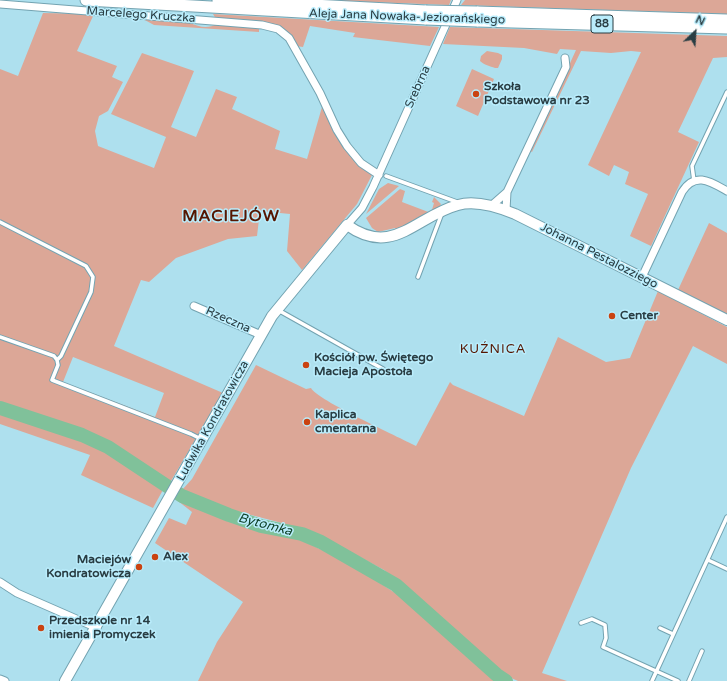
<!DOCTYPE html>
<meta charset="utf-8">
<style>
body{margin:0}
#map{position:relative;width:727px;height:681px;overflow:hidden;background:#aee0ee;font-family:"Varela Round",sans-serif}
canvas{display:block}
.north{position:absolute;left:675px;top:12px;width:40px;height:40px;-webkit-text-stroke:3px #baedfc;paint-order:stroke;rotate:25deg;font-size:11px;font-weight:700;line-height:16px;text-align:center;color:#293d43}
.north::after{content:'';display:block;margin:auto;width:14px;height:18px;background:#293d43;clip-path:polygon(50% 0,100% 100%,50% 72%,0 100%)}
</style>
<div id="map">
<canvas width="727" height="681"></canvas>
<div class="north">N</div>
</div>
<script>
const g = document.querySelector('canvas').getContext('2d');
g.lineJoin = 'round';
function paint(path, color) { g.fillStyle = color; g.fill(path, 'evenodd'); }
function trace(path, color, width, dash) { g.strokeStyle = color; g.lineWidth = width; g.lineCap = dash ? 'butt' : 'round'; g.setLineDash(dash || []); g.stroke(path); }
function label(font, color, halo, rows, align = 'center') {
  g.font = font + ' "Varela Round",sans-serif'; g.lineWidth = 3; g.setLineDash([]); g.textBaseline = 'middle'; g.strokeStyle = halo; g.fillStyle = color; for (const [text, x, y, turn = 0] of rows) {
    g.save(); g.translate(x, y); g.rotate((+turn || 0) * Math.PI / 180); g.textAlign = isNaN(turn) ? turn : align; if (halo) g.strokeText(text, 0, 0); g.fillText(text, 0, 0); g.restore();
  }
}
const green = new Path2D(`
 M317,0H451L449,5Z
 M465,0H727V14L461,5Z
 M43,13L94,14L77,51L117,66L112,77L123,82L108,111L99,116L95,131L98,146L154,168L166,137L111,114L142,53L194,71L171,127L196,137L216,89L237,97L232,109L280,131L275,149L307,159L322,107L350,155L372,175L357,204L302,270L287,251L290,214L260,211L257,236L228,239L176,258L149,282L141,280L114,346L223,393L171,481L92,434L0,404V69L18,76ZM73,357L164,393L155,417L63,382Z
 M213,14L439,27L430,46L353,37L355,33L310,26L303,47L296,46L286,32L216,19Z
 M141,18L190,23C199,27 208,29 217,24L259,28V32L154,25Z
 M450,27L727,36V57L713,58L678,132L699,142L651,246L630,236L648,194L625,184L629,172L614,165L609,176L588,165L641,52L631,51L611,53L581,51L532,152L530,151L576,50L560,49L557,54L524,48L443,44Z
 M487,51L498,53L502,55V59L498,68H495C490,66 484,65 480,61L481,56Z
 M472,69L494,79L478,116L456,106Z
 M388,183L399,186L366,214L379,189Z
 M400,189L405,191L402,202L431,213L434,203L432,202L434,197L441,204L438,209L396,230L395,228L378,232L372,228L366,218Z
 M709,223L727,233V315L678,290Z
 M658,291L727,327V364L693,346L631,468L542,673L567,681H518L502,674L418,597L384,570L319,535L297,527L213,505L182,490L192,479L256,365L306,389L311,388C317,400 399,437 416,446L450,382L453,385L524,416L558,337L606,362L630,358Z
 M0,413L74,436L108,452L164,488L153,508L81,475L90,455L0,424Z
 M179,498L229,520L298,538L352,565L403,598L497,681H198L217,642L243,602L155,543L169,518L186,525L192,512L178,501Z`);
const river = new Path2D(`
 M0,408L82,435L108,447L182,496L229,515L261,526L302,534L321,542L396,585L497,675L506,681`);
const lane = new Path2D(`
 M386,176L457,202
 M694,181L692,166L727,92
 M0,222L86,266L93,277L91,292L61,356L57,360L58,365L52,380L191,434L201,439
 M418,277L442,213
 M278,310L383,369
 M0,337L54,356L57,360
 M708,560L727,569
 M581,623L592,619L605,625L606,638L603,647L678,681
 M660,628L673,634
 M652,681L727,517
 M689,681L702,651`);
const street = new Path2D(`
 M0,4L262,25L278,29L289,38L320,93L337,130L347,146L361,163L379,175
 M491,206L507,192
 M506,210L507,192L566,67L565,58
 M347,225L362,208L373,187L457,0
 M642,277L682,192C695,171 711,182 727,191
 M194,306L261,335
 M0,582L17,593L97,628
 M0,679L5,681`);
const secondary = new Path2D(`
 M65,681L272,316L347,225C393,258 416,216 458,205C476,200 498,207 515,214L727,320`);
const primary = new Path2D(`
 M86,0L426,19
 M218,0L426,11
 M477,12L727,20
 M477,21L727,28`);
const primaryBridge = new Path2D(`
 M426,11L477,12
 M426,19L477,21`);
const markers = [
 [476,94,4,"#ca4311"],
 [612,316,4,"#ca4311"],
 [306,365,4,"#ca4311"],
 [307,422,4,"#ca4311"],
 [155,557,4,"#ca4311"],
 [139,567,4,"#ca4311"],
 [41,628,4,"#ca4311"]
];
const shields = [
 [602,24,22]
];
const shieldNames = [
 ["88",602,24]
];
const streetNames = [
 ["Marcelego Kruczka",141,15,4],
 ["Aleja Jana Nowaka-Jeziorańskiego",407,17,2],
 ["Srebrna",418,87,-66],
 ["Johanna Pestalozziego",599,256,27],
 ["Rzeczna",228,320,24],
 ["Ludwika Kondratowicza",213,421,-61]
];
const poiNames = [
 ["Szkoła",484,87],
 ["Podstawowa nr 23",484,101],
 ["Center",620,316],
 ["Kościół pw. Świętego",314,358],
 ["Macieja Apostoła",314,372],
 ["Kaplica",315,415],
 ["cmentarna",315,429],
 ["Alex",163,557],
 ["Maciejów",131,560,"right"],
 ["Kondratowicza",131,574,"right"],
 ["Przedszkole nr 14",49,621],
 ["imienia Promyczek",49,635]
];
const neighbourhoodNames = [
 ["KUŹNICA",493,350]
];
const waterNames = [
 ["Bytomka",265,525,15]
];
const districtNames = [
 ["MACIEJÓW",231,217]
];
paint(green, '#dca797');
trace(river, '#80c19a', 14);
trace(lane, '#73a3b1', 5.5);
trace(street, '#73a3b1', 9);
trace(secondary, '#73a3b1', 12);
trace(primary, '#73a3b1', 13);
trace(lane, '#fff', 3.5);
trace(street, '#fff', 7);
trace(secondary, '#fff', 10);
trace(primary, '#fff', 11);
trace(primaryBridge, '#73a3b1', 13, []);
trace(primaryBridge, '#fff', 11);
for (const [x, y, r, color] of markers) { const dot = new Path2D(); dot.arc(x, y, r, 0, 2 * Math.PI); g.fillStyle = color; g.fill(dot); trace(dot, '#baedfc', 1.5); }
for (const [x, y, w] of shields) { const box = new Path2D(); box.roundRect(x - w / 2, y - 9, w, 18, 3); g.fillStyle = '#baedfc'; g.fill(box); trace(box, '#293d43', 1); }
label('bold 11px', '#293d43', null, shieldNames);
label('12px', '#293d43', '#baedfc', streetNames);
label('bold 12px', '#293d43', '#baedfc', poiNames, 'left');
g.letterSpacing = '1px';
label('13px', '#561601', '#baedfc', neighbourhoodNames);
g.letterSpacing = '0px';
label('italic 13px', '#0f4229', '#baedfc', waterNames);
g.letterSpacing = '1px';
label('bold 16px', '#561601', '#baedfc', districtNames);
g.letterSpacing = '0px';
</script>
